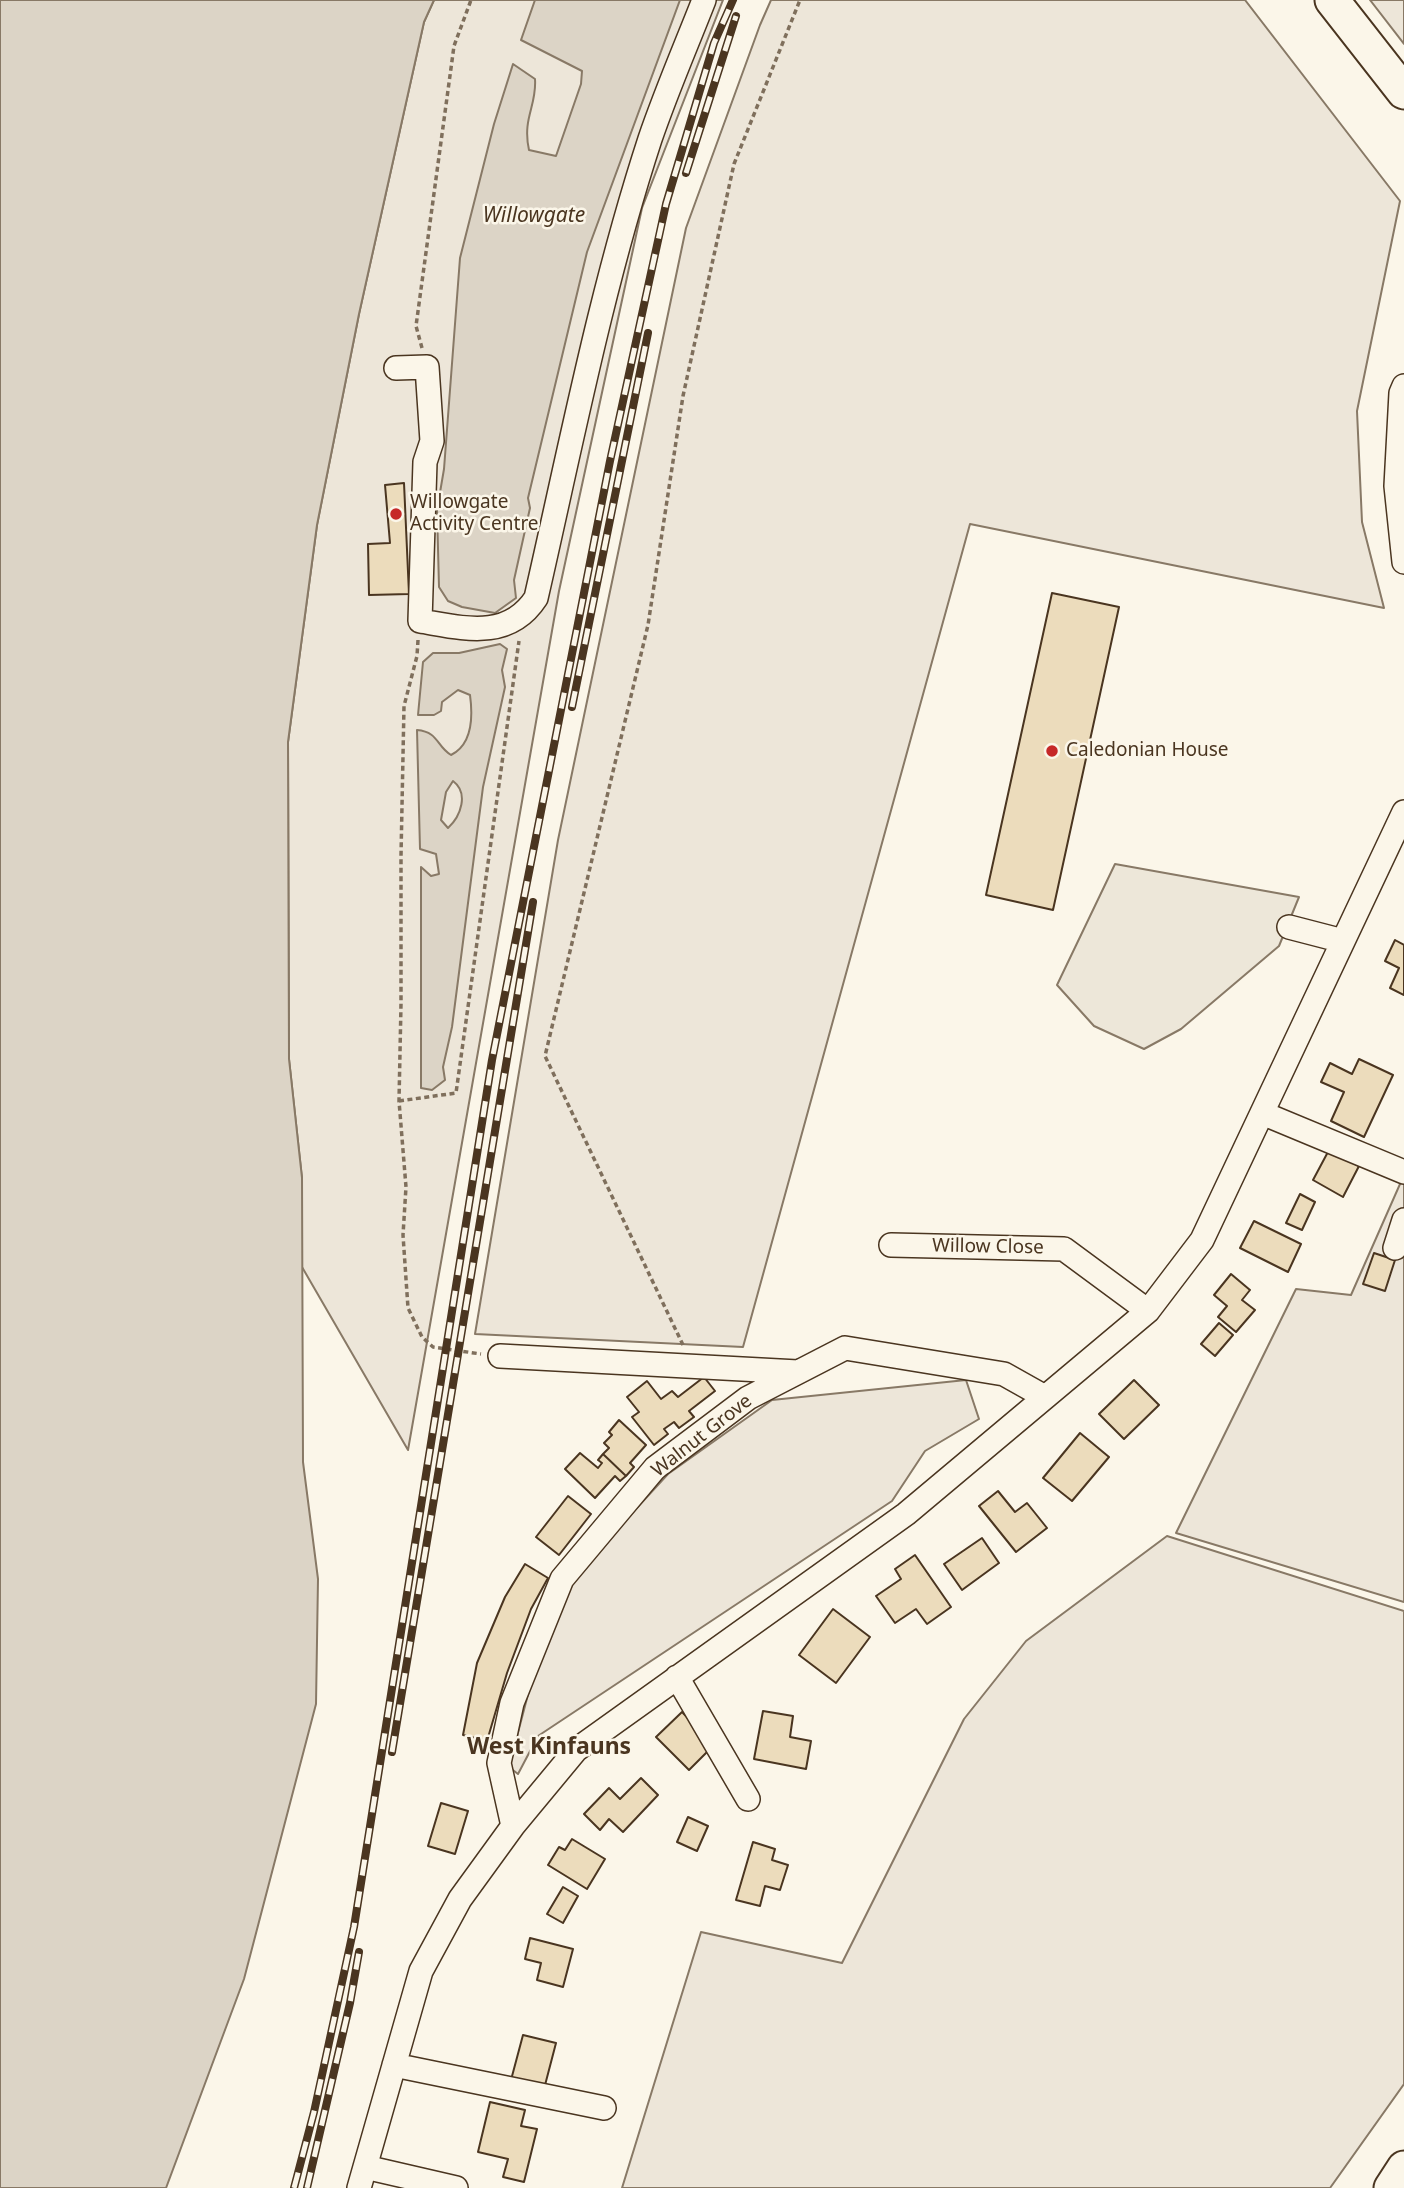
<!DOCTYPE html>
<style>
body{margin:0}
canvas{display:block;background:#fbf6e9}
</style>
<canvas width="1404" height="2188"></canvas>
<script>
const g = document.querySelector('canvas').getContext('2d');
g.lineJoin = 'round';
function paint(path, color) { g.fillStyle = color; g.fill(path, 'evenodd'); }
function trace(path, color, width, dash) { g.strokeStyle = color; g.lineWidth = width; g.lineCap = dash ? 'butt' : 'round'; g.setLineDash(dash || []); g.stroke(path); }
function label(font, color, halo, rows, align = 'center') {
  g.font = font + ' "Noto Sans",sans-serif'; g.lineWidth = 5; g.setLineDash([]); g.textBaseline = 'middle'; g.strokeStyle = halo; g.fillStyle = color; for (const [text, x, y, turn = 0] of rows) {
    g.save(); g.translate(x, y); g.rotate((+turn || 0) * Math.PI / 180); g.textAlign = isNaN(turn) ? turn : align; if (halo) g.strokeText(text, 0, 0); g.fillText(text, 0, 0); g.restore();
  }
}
const green = new Path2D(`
 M434,0H723L642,208L559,591L408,1450L302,1267V1178L289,1059L288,742L317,525L359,314L424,22Z
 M771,0H1245L1400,201L1357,411L1362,522L1384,608L970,524L743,1347L475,1334L558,840L686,228L760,25Z
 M1370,0H1404V44Z
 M1404,1175V1602L1176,1533L1296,1289L1351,1295Z
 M966,1380L979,1419L925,1451L892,1501L538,1736L518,1774L509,1767L542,1641L578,1572L668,1474L772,1400Z
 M1167,1536L1404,1611V2084L1330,2188H622L701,1932L842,1963L964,1719L1026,1641Z`);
const parking = new Path2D(`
 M1115,864L1299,897L1279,946L1181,1029L1144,1049L1094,1026L1057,985Z`);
const water = new Path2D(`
 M0,0H434L424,22L359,314L317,525L288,742L289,1059L302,1178L303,1462L318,1579L316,1704L244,1979L166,2188H0Z
 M535,0H680L587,252L528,498L530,508L514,580L516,598L495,613L462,607L448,601L439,587L437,510L444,469L460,258L494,124L513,64L535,79C537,106 522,118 529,150L556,156L581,84L582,71L521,40Z
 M500,644L507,649L502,670L505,687L483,787L452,1027L443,1067L445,1080L432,1090L421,1088V867L431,876L439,874L436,854L420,849L417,730C439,732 436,746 451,755C473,744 473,717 470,695L458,690L442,702L441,711L434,715H418L423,662L433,653H459ZM453,781C469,793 461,816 448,828L441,820L446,792Z`);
const building = new Path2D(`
 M404,483L409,594L369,595L368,544L390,543L385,485Z
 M1052,593L1119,607L1053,910L986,895Z
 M1395,940L1404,945V995L1390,988L1399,968L1385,961Z
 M1359,1059L1393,1075L1364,1137L1331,1121L1344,1092L1321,1082L1330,1063L1352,1074Z
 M1329,1150L1359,1166L1343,1197L1313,1180Z
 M1300,1194L1315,1202L1302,1230L1286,1223Z
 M1254,1221L1301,1244L1288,1272L1240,1248Z
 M1374,1253L1395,1260L1385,1291L1363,1284Z
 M1231,1274L1250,1290L1242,1300L1255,1310L1236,1332L1218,1317L1227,1306L1214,1295Z
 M1219,1323L1233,1335L1215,1356L1201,1344Z
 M704,1377L715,1391L689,1411L694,1417L679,1428L674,1422L664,1429L668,1434L654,1445L632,1417L639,1412L627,1397L647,1381L661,1399L672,1391L678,1397Z
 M1134,1380L1159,1405L1124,1439L1099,1414Z
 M619,1420L646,1445L630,1463L634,1467L626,1476L603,1454L609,1448L604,1443L612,1435L609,1432Z
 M1080,1433L1109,1457L1072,1501L1043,1478Z
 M580,1453L598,1468L602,1463L598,1460L603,1454L626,1476L620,1481L615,1476L595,1498L565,1469Z
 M998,1491L1015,1512L1027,1503L1047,1528L1016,1552L979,1506Z
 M568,1496L591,1514L559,1555L536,1537Z
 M982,1538L999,1563L962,1590L944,1564Z
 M915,1555L951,1607L927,1624L916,1609L895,1623L876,1596L901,1579L895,1569Z
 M525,1564L548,1578L531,1609L507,1673L487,1741L463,1735L477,1663L505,1597Z
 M833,1609L870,1637L836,1683L799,1655Z
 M763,1711L793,1716L790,1737L811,1741L806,1769L754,1759Z
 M682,1712L714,1745L689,1770L656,1737Z
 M641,1778L658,1795L623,1832L609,1819L600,1830L584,1814L609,1788L620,1799Z
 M441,1803L468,1811L455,1854L428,1846Z
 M688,1817L708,1826L697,1851L677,1842Z
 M572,1839L605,1859L587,1889L548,1865L559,1847L565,1850Z
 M753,1842L775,1849L772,1860L788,1865L780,1890L765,1886L760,1906L736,1900Z
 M563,1887L578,1896L563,1923L547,1914Z
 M530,1938L573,1949L563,1987L537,1980L541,1963L525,1959Z
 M523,2035L556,2043L544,2089L511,2080Z
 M490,2102L525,2110L521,2126L537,2129L524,2182L503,2177L508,2159L478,2152Z`);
const path = new Path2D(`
 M422,348L416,326L454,46L471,0
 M418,640L417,656L404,706L401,856V1004L399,1101L406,1187L403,1235L408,1308L422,1337L433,1347L481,1354
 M399,1101L456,1093L519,641
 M683,1345L545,1056L648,625L683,396L734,164L800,0`);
const minor = new Path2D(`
 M396,368L427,367L432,441L425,462L420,621C463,628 508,641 536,598C571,445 601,289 650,139C666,92 686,46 704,0
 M1404,386L1401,393L1396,486L1404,562
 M1289,927L1343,941
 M1262,1113L1404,1172
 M891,1245L1064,1249L1148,1311
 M1395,1248L1404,1220
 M500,1356L798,1372
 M677,1677L748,1799
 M513,1826L499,1763L512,1703L562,1579L655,1468L748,1398L845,1348L1004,1374L1045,1397
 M394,2065L604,2108
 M365,2167L456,2188
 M359,2188L421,1971L460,1899L513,1826L576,1750L906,1514L1148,1311L1202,1240L1404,812`);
const highway = new Path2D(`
 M1332,0L1404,92
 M1391,2188L1404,2168`);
const rail = new Path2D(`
 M686,173L736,16
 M572,707L648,333
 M392,1752L533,902
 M294,2188L314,2112L354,1927L492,1060L610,461L666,204L714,43L733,0
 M307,2188L350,2003L359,1952`);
const markers = [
 [396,514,7,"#c62828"],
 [1052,751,7,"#c62828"]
];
const poiNames = [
 ["Willowgate",410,503],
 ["Activity Centre",410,525],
 ["Caledonian House",1066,751]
];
const streetNames = [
 ["Willow Close",988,1247,1],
 ["Walnut Grove",702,1436,-38]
];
const waterNames = [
 ["Willowgate",534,216]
];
const quarterNames = [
 ["West Kinfauns",549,1747]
];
paint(green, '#ede6d9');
trace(green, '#887966', 2);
paint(parking, '#ede7d9');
trace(parking, '#887966', 2);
paint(water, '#dcd4c6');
trace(water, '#887966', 2);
paint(building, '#ecdcbc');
trace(building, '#4a3520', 2);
trace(minor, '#4a3520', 26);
trace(highway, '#4a3520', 37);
trace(path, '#7f6f5c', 3.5, [5, 3.5]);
trace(minor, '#fbf6e9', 23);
trace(highway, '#fbf6e9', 33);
trace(rail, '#4a3520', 8);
trace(rail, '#fbf6e9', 5, [16]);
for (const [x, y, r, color] of markers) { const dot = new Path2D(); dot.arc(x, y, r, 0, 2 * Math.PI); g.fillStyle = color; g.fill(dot); trace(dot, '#fbf6e9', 2.5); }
label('19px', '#4a3520', '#fbf6e9', poiNames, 'left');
label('19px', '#4a3520', '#fbf6e9', streetNames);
label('italic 21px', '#4a3520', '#fbf6e9', waterNames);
label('bold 23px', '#4a3520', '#fbf6e9', quarterNames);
</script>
